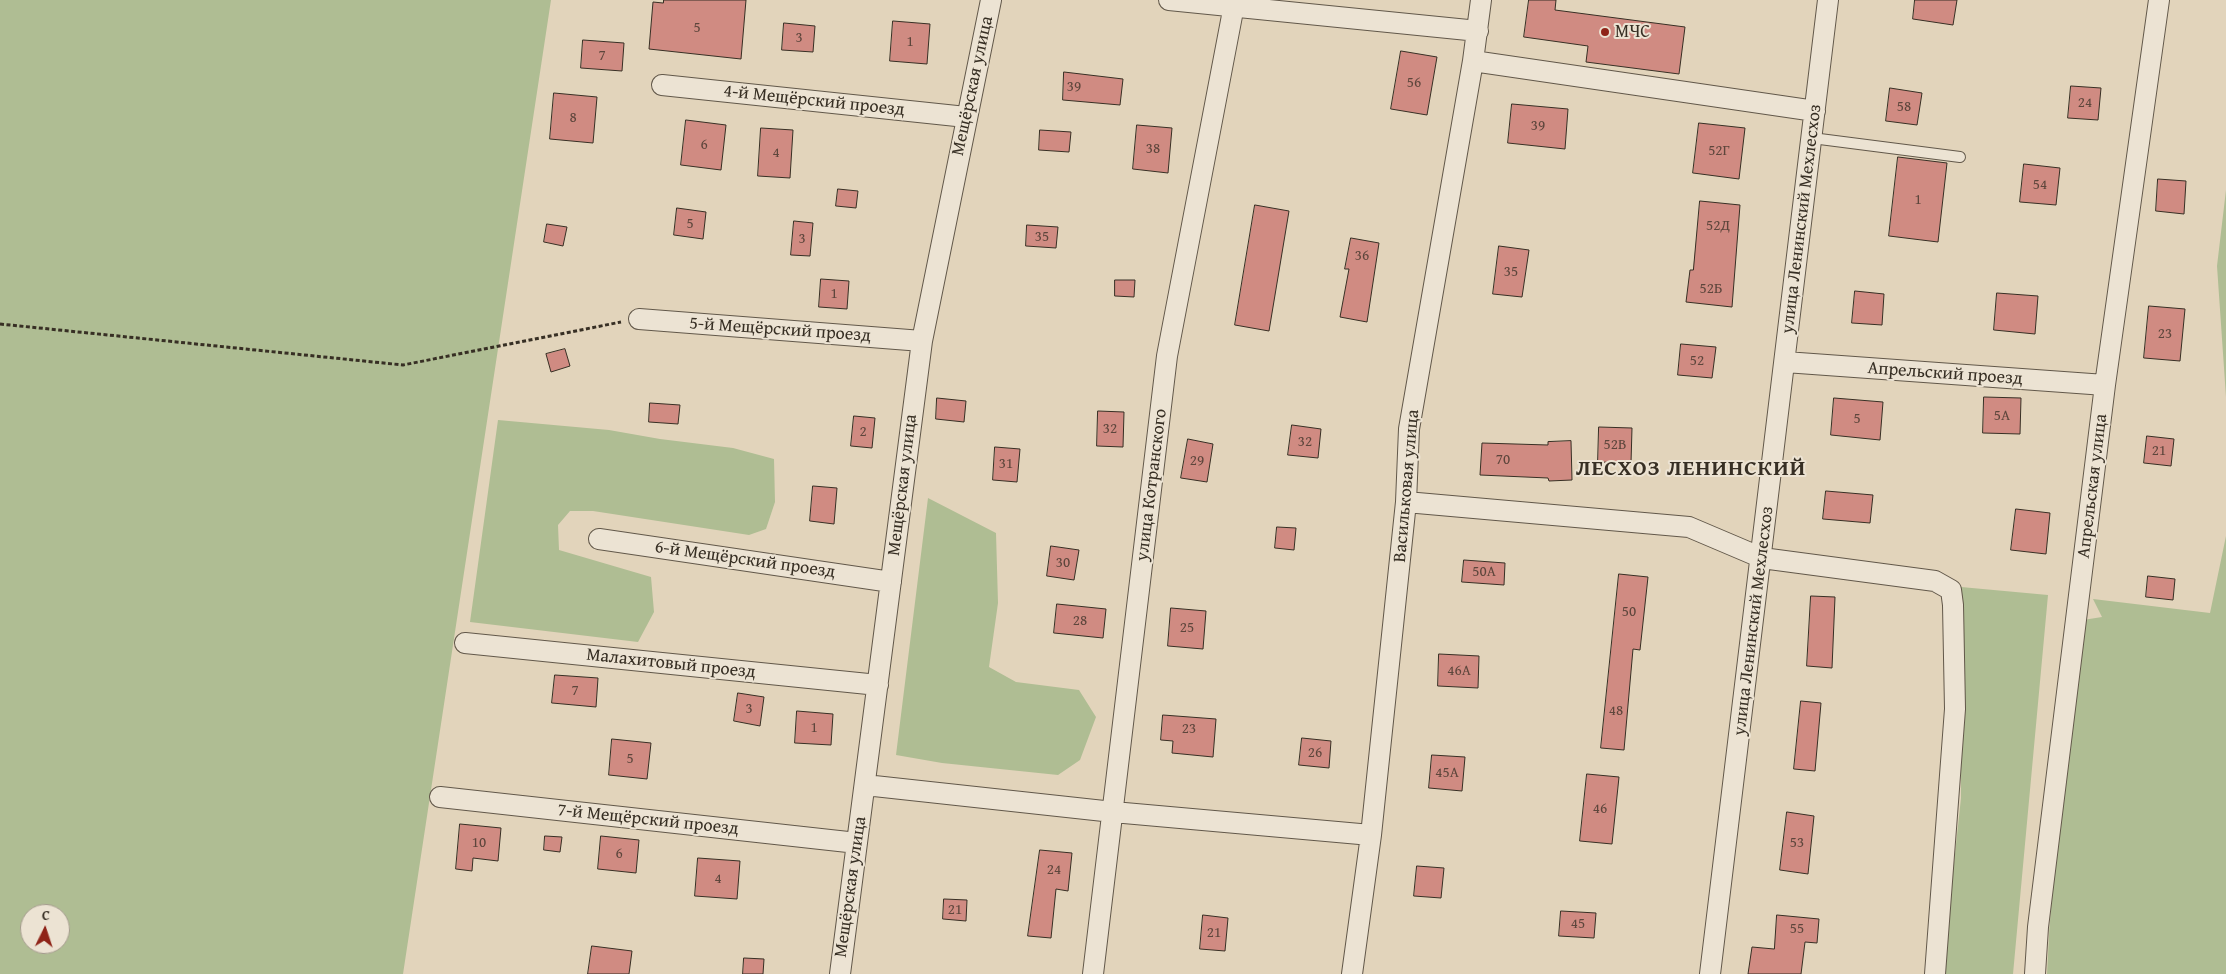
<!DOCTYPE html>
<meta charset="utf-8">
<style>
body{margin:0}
#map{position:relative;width:2226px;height:974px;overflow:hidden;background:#e2d4bb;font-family:"Gentium Book Plus",serif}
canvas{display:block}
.north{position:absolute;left:20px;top:904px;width:50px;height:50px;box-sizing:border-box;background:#ece3d3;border:1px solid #a49b8d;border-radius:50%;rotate:4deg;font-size:14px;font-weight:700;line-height:20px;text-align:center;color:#372f24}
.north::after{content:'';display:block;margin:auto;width:18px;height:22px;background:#8f2418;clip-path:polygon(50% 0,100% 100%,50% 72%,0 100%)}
</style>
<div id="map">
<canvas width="2226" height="974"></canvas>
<div class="north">С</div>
</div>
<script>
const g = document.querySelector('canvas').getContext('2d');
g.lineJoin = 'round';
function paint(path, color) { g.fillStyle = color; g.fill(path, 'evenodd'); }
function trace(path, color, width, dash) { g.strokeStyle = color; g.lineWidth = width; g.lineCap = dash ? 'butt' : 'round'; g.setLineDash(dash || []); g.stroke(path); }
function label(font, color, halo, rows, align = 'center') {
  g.font = font + ' "Gentium Book Plus",serif'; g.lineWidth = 4; g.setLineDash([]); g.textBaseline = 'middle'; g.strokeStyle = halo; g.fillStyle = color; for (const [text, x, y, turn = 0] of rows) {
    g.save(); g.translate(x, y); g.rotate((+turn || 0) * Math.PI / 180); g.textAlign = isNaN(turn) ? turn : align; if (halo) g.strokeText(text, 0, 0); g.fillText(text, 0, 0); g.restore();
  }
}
const green = new Path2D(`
 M0,0H551L403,974H0ZM30,914H60V944H30Z
 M2226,190V397L2217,266Z
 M498,420L609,430L660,439L733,448L774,459L775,502L766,529L749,535L593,511H570L558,525L559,550L651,577L654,612L638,642L470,622Z
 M928,498L996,533L998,603L989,667L1016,682L1079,690L1096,717L1080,760L1058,775L942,763L896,755Z
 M2226,536V974H2047C2052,856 2068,738 2083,620L2102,617L2093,599L2210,613Z
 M1961,587L2048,595L2013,974H1942L1961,798Z`);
const building = new Path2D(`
 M664,0H746L741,59L649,49L653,2L663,3Z
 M1529,0H1556L1555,10L1685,27L1679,74L1586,62L1588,46L1524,37Z
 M1915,0H1957L1953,25L1913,19Z
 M893,21L930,24L927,64L890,61Z
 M784,23L815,26L813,52L782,50Z
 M583,40L624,43L622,71L581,68Z
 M1401,51L1437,57L1427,115L1391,109Z
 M1064,72L1123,79L1120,105L1063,100Z
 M2071,86L2101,88L2098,120L2068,118Z
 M1890,88L1922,93L1917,125L1886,121Z
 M554,93L597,97L593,143L550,139Z
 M1512,104L1568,109L1565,149L1508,143Z
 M686,120L726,125L721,170L681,165Z
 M1699,123L1745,128L1739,179L1693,173Z
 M1137,125L1172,128L1168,173L1133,169Z
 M761,128L793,130L790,178L758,176Z
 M1040,130L1071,132L1069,152L1039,150Z
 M1898,157L1947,163L1938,242L1889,236Z
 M2024,164L2060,168L2056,205L2020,202Z
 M2158,179L2186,181L2184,214L2156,211Z
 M838,189L858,191L856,208L836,206Z
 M1700,201L1740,205L1732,307L1686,302L1690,270H1693Z
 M1255,205L1289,211L1269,331L1235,325Z
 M677,208L706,212L703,239L674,235Z
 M794,221L813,223L810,256L791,255Z
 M547,224L567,227L563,246L544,242Z
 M1027,225L1058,227L1056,248L1026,246Z
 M1351,238L1379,243L1367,322L1340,317L1349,269H1345Z
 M1499,246L1529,250L1522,297L1493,294Z
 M821,279L849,281L847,309L819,307Z
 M1115,280H1135L1134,297L1115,296Z
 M1855,291L1884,294L1882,325L1852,323Z
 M1997,293L2038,296L2035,334L1994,330Z
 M2149,306L2185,309L2180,361L2144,358Z
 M1681,344L1716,347L1712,378L1678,375Z
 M565,349L570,366L551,372L546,354Z
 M1984,397L2021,398L2020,434L1983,433Z
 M937,398L966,401L964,422L936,419Z
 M1834,398L1883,402L1880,440L1831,435Z
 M650,403L680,405L678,424L649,422Z
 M1098,411L1124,412L1123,447L1097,446Z
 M854,416L875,418L872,448L851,446Z
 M1292,425L1321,429L1318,458L1288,455Z
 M1599,427L1632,428L1631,463L1598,462Z
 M2147,436L2174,439L2171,466L2144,463Z
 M1188,439L1213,444L1207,482L1181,478Z
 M1571,441L1572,480L1549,481L1548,478L1480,475L1482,443L1548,445V442Z
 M995,447L1020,449L1017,482L993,480Z
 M813,486L837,488L834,524L810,521Z
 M1826,491L1873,495L1870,523L1823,519Z
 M2016,509L2050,513L2046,554L2011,550Z
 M1277,527L1296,528L1294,550L1275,548Z
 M1051,546L1079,550L1074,580L1047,576Z
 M1464,560L1505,563L1504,585L1462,582Z
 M1619,574L1648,577L1640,650L1633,649L1624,750L1601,748Z
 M2148,576L2175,579L2173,600L2146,597Z
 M1811,596L1835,597L1832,668L1807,666Z
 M1057,604L1106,609L1103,638L1054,633Z
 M1171,608L1206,611L1203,649L1168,646Z
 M1439,654L1479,656L1478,688L1438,686Z
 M555,675L598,678L596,707L552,703Z
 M738,693L764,697L760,726L734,721Z
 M1801,701L1821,703L1815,771L1794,769Z
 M797,711L833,714L831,745L795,743Z
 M1163,715L1216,719L1213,757L1172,753L1173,741L1161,740Z
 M1302,738L1331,741L1329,768L1299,765Z
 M612,739L651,743L647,779L609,775Z
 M1432,755L1465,757L1462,791L1429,788Z
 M1587,774L1619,777L1612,844L1580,841Z
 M1787,812L1814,816L1808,874L1780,870Z
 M460,824L501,828L498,861L473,858L472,871L456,869Z
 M545,836L562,837L560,852L544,850Z
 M601,836L639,840L636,873L598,869Z
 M1040,850L1072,853L1068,891L1056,889L1051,938L1028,936Z
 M698,858L740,861L737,899L695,896Z
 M1417,866L1444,868L1441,898L1414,896Z
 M944,899L967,900L966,921L943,919Z
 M1561,911L1596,913L1594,938L1559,936Z
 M1203,915L1228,918L1225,951L1200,949Z
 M1777,915L1819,919L1817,943L1805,942L1801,974H1748L1752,947L1774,949Z
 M592,946L632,951L629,974H588Z
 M744,958L764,959L763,974H743Z`);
const path = new Path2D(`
 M0,324L403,365L621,322`);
const lane = new Path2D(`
 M1812,138L1960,157`);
const street = new Path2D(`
 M1169,0L1478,31
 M1473,61L1815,111
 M662,85L966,117
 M639,319L922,341
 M1785,362L2105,385
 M1406,502L1689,527L1762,558L1935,581L1951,590L1953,605L1955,709L1935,974
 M599,539L891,582
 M465,643L878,685
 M865,785L1113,812L1371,835
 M440,797L857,843
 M840,974L922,341L991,0
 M1093,974L1167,356L1235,0
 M1352,974L1371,835L1406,502L1409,429L1473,61L1481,0
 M1710,974L1828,0
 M2035,974L2038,927L2105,385L2159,0`);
const markers = [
 [1605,32,5,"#8f2418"]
];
const numberNames = [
 ["5",697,28],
 ["3",799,38],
 ["1",910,42],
 ["7",602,56],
 ["56",1414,83],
 ["39",1074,87],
 ["24",2085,103],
 ["58",1904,107],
 ["8",573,118],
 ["39",1538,126],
 ["6",704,145],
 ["38",1153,149],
 ["52Г",1719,151],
 ["4",776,153],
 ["54",2040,185],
 ["1",1918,200],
 ["5",690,224],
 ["52Д",1718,226],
 ["35",1042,237],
 ["3",802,239],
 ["36",1362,256],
 ["35",1511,272],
 ["52Б",1711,289],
 ["1",834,294],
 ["23",2165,334],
 ["52",1697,361],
 ["5А",2002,416],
 ["5",1857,419],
 ["32",1110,429],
 ["2",863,432],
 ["32",1305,442],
 ["52В",1615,445],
 ["21",2159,451],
 ["70",1503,460],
 ["29",1197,461],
 ["31",1006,464],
 ["30",1063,563],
 ["50А",1484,572],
 ["50",1629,612],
 ["28",1080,621],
 ["25",1187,628],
 ["46А",1459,671],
 ["7",575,691],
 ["3",749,709],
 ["48",1616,711],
 ["1",814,728],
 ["23",1189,729],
 ["26",1315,753],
 ["5",630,759],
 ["45А",1447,773],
 ["46",1600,809],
 ["10",479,843],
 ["53",1797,843],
 ["6",619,854],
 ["24",1054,870],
 ["4",718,879],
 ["21",955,910],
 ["45",1578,924],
 ["55",1797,929],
 ["21",1214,933]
];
const poiNames = [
 ["МЧС",1615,32]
];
const streetNames = [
 ["Мещёрская улица",973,86,-78],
 ["4-й Мещёрский проезд",814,101,6],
 ["улица Ленинский Мехлесхоз",1802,219,-83],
 ["5-й Мещёрский проезд",780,330,4],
 ["Апрельский проезд",1945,374,4],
 ["Мещёрская улица",903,485,-83],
 ["улица Котранского",1152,485,-83],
 ["Васильковая улица",1407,486,-85],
 ["Апрельская улица",2093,486,-83],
 ["6-й Мещёрский проезд",745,560,8],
 ["улица Ленинский Мехлесхоз",1754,621,-83],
 ["Малахитовый проезд",671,664,6],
 ["7-й Мещёрский проезд",648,820,6],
 ["Мещёрская улица",851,887,-82]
];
const districtNames = [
 ["ЛЕСХОЗ ЛЕНИНСКИЙ",1691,469]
];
paint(green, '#afbd93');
paint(building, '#d08b82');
trace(building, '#372f24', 1);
trace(lane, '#62584a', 12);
trace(street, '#62584a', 22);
trace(path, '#372f24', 3, [4, 2.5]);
trace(lane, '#ece3d3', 10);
trace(street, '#ece3d3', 20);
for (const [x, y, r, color] of markers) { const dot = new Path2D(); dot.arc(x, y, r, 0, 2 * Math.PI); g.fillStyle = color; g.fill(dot); trace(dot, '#ece3d3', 2); }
label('15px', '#5d463c', null, numberNames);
label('18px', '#372f24', '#ece3d3', poiNames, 'left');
label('18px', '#372f24', '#ece3d3', streetNames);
g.letterSpacing = '1px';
label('bold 22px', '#372f24', '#ece3d3', districtNames);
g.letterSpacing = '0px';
</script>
